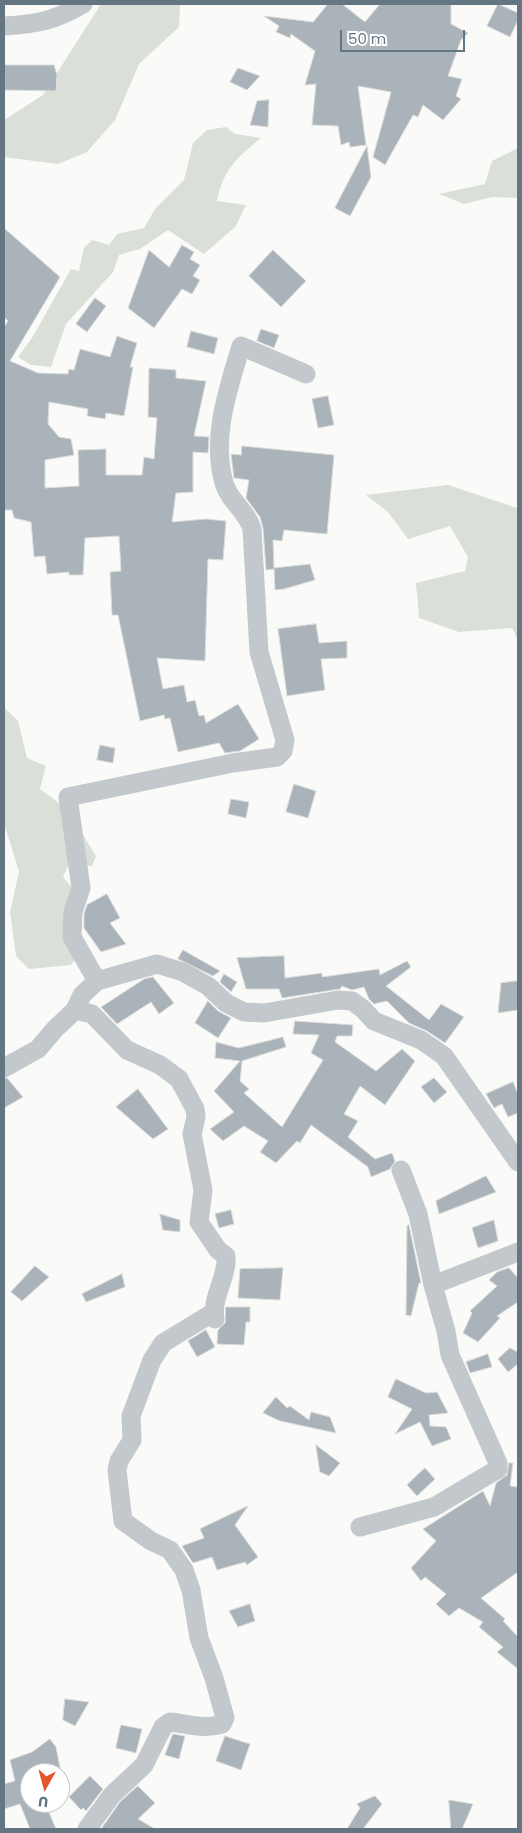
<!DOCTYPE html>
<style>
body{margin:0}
#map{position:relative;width:522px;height:1833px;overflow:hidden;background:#fafaf8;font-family:Poppins,sans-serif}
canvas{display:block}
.frame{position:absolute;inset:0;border:5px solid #657683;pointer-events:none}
.north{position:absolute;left:20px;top:1763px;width:50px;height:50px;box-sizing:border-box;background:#fff;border:1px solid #c1c8cd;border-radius:50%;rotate:187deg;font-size:14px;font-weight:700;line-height:20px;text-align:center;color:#657683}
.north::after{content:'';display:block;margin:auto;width:18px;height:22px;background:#e4572e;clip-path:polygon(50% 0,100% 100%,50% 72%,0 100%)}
.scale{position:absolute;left:340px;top:30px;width:125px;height:22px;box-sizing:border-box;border:2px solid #657683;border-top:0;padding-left:6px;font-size:15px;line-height:18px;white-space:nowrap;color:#657683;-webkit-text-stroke:4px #fff;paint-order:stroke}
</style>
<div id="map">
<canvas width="522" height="1833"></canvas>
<div class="frame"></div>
<div class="north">U</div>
<div class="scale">50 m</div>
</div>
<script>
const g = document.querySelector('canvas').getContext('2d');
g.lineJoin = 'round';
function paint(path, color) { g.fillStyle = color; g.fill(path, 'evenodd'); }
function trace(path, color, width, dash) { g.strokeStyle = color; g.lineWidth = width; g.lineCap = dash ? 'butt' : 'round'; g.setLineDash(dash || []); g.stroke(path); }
const green = new Path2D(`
 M101,4H180L179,27L139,64L115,120L87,152L58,164L4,157V120L43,95Z
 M226,127L235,134L261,138C238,157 223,169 217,201L246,205L236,226L204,254L168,230L140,249L119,255L113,272L66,324L51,367L31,365L18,357L32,338L71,269L79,271L84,248L92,240L109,245L117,234L144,228L155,209L184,180L193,143L207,130Z
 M518,148V198L492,197L464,204L439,194L485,184L492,161Z
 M448,485L517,508L518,504V640L512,628L459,632L419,618L416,583L465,571L468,557L450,526L408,539L388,512L366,495Z
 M4,707L18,721L27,758L46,766L40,789L67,809L96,856L92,866H68L63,877L81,898L76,958L71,965L29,969L16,956L10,912L19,872L4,823Z`);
const building = new Path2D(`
 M328,4H342L365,22L380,4H451V24L468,33L461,40L448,76L462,79L456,96L461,99L443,120L423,105L418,117L413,115L385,165L373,157L391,92L358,86L366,145L350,147L349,142L341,145L338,126L312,125L316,84L305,85L315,51L291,34L290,38L276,32L279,26L264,16L313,22Z
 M498,4L518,13V20L510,37L487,26Z
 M4,65H54L57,75L56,91L4,90Z
 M238,68L260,76L247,90L230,82Z
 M269,100L268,127L250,125L257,101Z
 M367,146L371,177L350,216L335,208Z
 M4,228L60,277L10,361L38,373L68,374L69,369L74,370L80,349L110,357L117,336L137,343L130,367H133L124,416L106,413L105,419L87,416L88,409L49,402L48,424L59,437L71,439L74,455L45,460V488L79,486L78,450L106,449V475H142L144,457L154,459L157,418L148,417L149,368L176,370V378L206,381L194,436L209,437L208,453L193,452V492L176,493L172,522L206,519L226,521L223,560L208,559L205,661L157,658L163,689L184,685L187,702L195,700L199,716L204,715L206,723L238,704L259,739L240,751L225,753L219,743L178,752L170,718L165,719L164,715L140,721L118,615H112L110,572L121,571L119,536L85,538L83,575H69V572L47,574L45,556L34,557L31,522L14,518L12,510H4V327L8,321L4,317Z
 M182,245L194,252L190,259L200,265L193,276L200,280L192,294L182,289L154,328L128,308L149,250L169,267Z
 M273,250L306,281L281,307L249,276Z
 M95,298L106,306L87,332L76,324Z
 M261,329L279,335L274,348L257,341Z
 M191,331L218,338L214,354L187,347Z
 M328,396L334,425L318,428L312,399Z
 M242,446L334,455L327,534L284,530L282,541L273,540L274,568L310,564L315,580L284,589L275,590L274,569L266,570L263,528L260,517L246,498L249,480L234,478L231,454L241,455Z
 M316,624L319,643L347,641V658L321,659L325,690L287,696L278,629Z
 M100,745L115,748L113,763L97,760Z
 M294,784L316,791L308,818L286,812Z
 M231,799L249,802L246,818L228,814Z
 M107,894L120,918L110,923L126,944L101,952L84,928V914L87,905Z
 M183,950L220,971L213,976L178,959Z
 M284,956L285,978L322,973V977L379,969L380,975L407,961L411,967L386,986L429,1020L441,1004L464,1017L445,1043L427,1031L409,1023L387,1001L374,1004L369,999L364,987L352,990L342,986L340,989L282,998L279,989H246L237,958Z
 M224,974L237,982L231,992L220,982Z
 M153,977L174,1003L159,1014L151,1002L117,1024L101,1007L144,979Z
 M518,981V1010L498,1013L501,983Z
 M208,1001L218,1011L231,1018L218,1038L195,1023Z
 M295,1021L353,1025L352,1036H337L335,1042L376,1071L402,1049L415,1061L385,1105L360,1086L344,1114L358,1121L348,1137L375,1159L392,1153L395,1161L390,1169L371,1177L368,1167L311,1125L300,1143L297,1141L276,1163L260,1152L268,1141L244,1126L223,1141L210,1129L234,1112L214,1091L240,1061L215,1058L216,1042L239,1048L283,1037L286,1047L242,1061L240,1081L249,1089L244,1093L282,1127L323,1060L311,1053L319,1035L293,1034Z
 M7,1078L23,1097L4,1108V1079Z
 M434,1078L447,1092L434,1103L421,1087Z
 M513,1082L518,1094V1113L508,1117L502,1104L494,1108L486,1094Z
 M138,1089L168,1129L153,1139L116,1107Z
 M486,1176L496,1192L439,1214L436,1201Z
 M231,1210L234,1224L219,1228L215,1214Z
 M160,1214L180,1220V1232L163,1230Z
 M494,1220L498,1241L478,1248L472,1228Z
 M409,1225L421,1283H419L411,1316L406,1315L407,1226Z
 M35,1266L49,1277L22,1301L11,1292Z
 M283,1268L280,1300L238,1298L240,1269Z
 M509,1268L518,1278V1302L497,1316L500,1318L478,1342L463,1333L472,1313L470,1311L497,1286L489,1280L497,1272Z
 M122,1274L125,1287L86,1302L82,1294Z
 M226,1307H250V1322H246L244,1345L217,1344L218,1330L225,1323Z
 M206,1330L215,1347L197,1357L188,1341Z
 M510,1348L518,1352V1364L508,1372L498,1359Z
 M488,1354L492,1367L470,1373L466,1362Z
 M396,1379L426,1393L437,1392L448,1413L429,1415L430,1426L446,1427L451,1439L432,1446L420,1422L395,1434L412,1409L388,1397Z
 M276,1397L287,1408L290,1406L309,1420L311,1412L330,1417L336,1433L280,1421L263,1413Z
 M316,1445L340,1463L329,1476L320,1472Z
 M509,1463H513L510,1486L518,1487V1572L481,1598L505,1619L503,1621L518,1637V1669L497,1652L503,1647L479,1627L483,1622L459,1608L449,1616L436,1604L446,1594L425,1577L421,1581L411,1568L436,1541L423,1529L483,1491L490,1506L496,1483L507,1475Z
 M425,1468L435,1479L417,1496L407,1485Z
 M248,1506L235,1525L258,1557L247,1565L245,1562L217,1570L212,1557L193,1563L182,1546L204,1538L200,1529Z
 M250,1604L255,1621L238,1627L229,1611Z
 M65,1699L89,1702L75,1726L63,1720Z
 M121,1725L142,1729L136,1753L116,1748Z
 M173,1734L185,1736L179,1759L165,1755Z
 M225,1736L250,1744L241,1770L216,1761Z
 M50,1739L56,1747L61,1773H30V1803H45L56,1829H30L20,1804L4,1809V1784L15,1781L10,1760L32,1752Z
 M90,1776L103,1789L86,1811L83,1808L81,1810L69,1797Z
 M138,1786L155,1803L138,1819L155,1829H101L120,1802Z
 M375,1796L382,1804L363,1829H347L360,1808L357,1804Z
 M449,1800L473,1804L462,1829H451Z`);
const minor = new Path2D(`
 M4,26C36,24 55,21 83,4
 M97,981L72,937L73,912L81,888L68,797L233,763L277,757L283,751L285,740L259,652L252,529C247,511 229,501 224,483C211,437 228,390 241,346L306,374
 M75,1010L92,1014L127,1050L160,1065L179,1079L195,1109L196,1117L192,1134L203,1190L199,1222L218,1250L226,1256C228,1277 211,1297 215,1319
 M4,1068L38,1049L55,1029L75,1010L82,995L97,981L157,964L183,972L208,986L226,1003L244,1012L264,1013L338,1000L352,1001L363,1009L374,1021L421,1040L444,1056L518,1162
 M401,1170L418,1214L433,1285
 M360,1527L434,1507L498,1469V1463L450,1355L446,1331L433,1285L518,1252
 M87,1829L112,1795L144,1765L163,1727L170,1722C189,1724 204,1730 222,1724L225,1718L214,1678L199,1638L191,1590L184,1570L170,1550L151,1541L123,1521L117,1470L119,1461L132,1440L131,1416L152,1360L163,1343L214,1312`);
paint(green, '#dadfd7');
paint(building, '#aab3b9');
trace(building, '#dcdcda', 1);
trace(minor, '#c3c8cc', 19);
</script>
